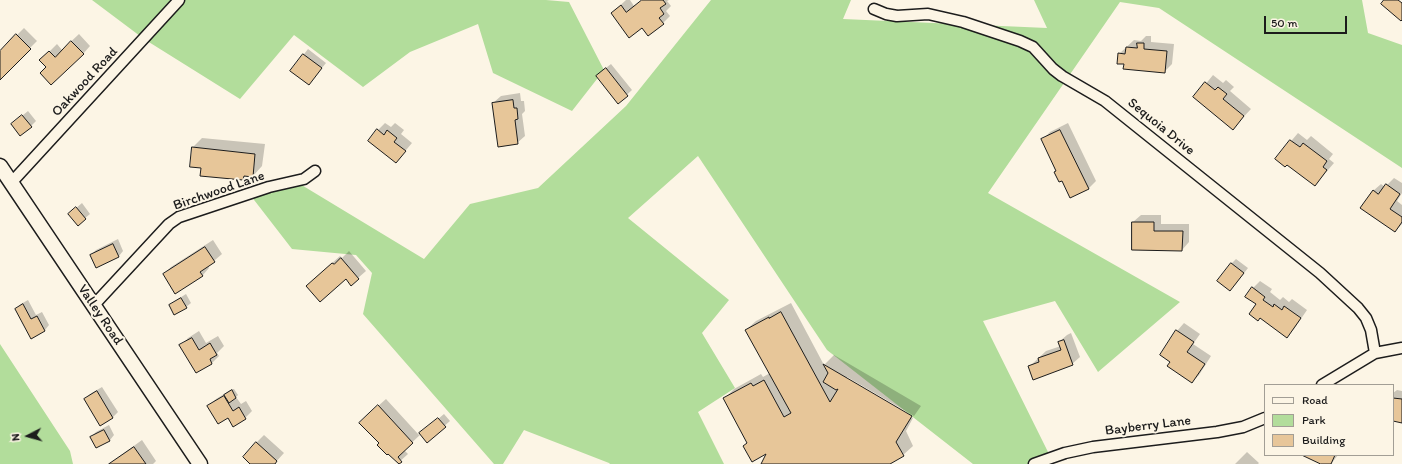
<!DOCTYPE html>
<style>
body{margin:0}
#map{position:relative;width:1402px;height:464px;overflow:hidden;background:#fcf5e5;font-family:Itim,sans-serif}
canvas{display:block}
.legend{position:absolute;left:1264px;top:384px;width:130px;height:72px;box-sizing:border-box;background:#fcf5e5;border:1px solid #a29e95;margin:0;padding:5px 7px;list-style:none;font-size:12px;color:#1c1c1c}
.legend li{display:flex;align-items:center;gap:8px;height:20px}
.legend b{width:20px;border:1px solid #a29e95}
.north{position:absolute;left:8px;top:416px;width:40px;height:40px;-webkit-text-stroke:3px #fcf5e5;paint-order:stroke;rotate:264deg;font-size:11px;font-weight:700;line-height:16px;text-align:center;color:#1c1c1c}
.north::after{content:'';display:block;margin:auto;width:14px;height:18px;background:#1c1c1c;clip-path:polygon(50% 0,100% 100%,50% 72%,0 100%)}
.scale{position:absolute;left:1264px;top:16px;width:83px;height:18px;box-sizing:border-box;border:2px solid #1c1c1c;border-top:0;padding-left:5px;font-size:12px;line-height:14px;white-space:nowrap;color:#1c1c1c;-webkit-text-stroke:3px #fcf5e5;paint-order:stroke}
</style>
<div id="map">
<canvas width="1402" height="464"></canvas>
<ul class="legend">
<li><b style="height:5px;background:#fcf5e5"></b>Road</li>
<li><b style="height:11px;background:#b2dd9b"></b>Park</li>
<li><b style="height:11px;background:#e7c699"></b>Building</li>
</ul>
<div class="north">N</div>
<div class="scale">50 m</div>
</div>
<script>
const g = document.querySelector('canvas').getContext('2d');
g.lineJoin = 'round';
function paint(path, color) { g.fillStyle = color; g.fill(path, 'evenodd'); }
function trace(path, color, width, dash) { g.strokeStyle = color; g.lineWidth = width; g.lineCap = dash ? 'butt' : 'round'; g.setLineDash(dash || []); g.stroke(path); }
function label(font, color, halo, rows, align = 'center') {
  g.font = font + ' Itim,sans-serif'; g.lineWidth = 4; g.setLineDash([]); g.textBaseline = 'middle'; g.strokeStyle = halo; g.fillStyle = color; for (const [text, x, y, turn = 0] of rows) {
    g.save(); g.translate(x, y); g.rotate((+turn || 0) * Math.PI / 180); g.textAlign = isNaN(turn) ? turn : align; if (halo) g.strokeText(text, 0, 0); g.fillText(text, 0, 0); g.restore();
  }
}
const green = new Path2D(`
 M92,0H546L569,2L604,70L572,111L493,73L478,24L410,52L363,87L294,35L240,99L144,39Z
 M711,0H851L843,19L1047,28L1034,0H1362L1368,33L1402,45V168L1159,8L1120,2L988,193L1180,302L1098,372L1055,301L983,321L1050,456L1040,464H973L827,350L698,156L628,218L729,300L702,333L735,388L698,412L724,464H610L609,463L524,430L503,464H494L363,314L372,273L356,255L292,249L251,196L295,181L424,259L470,204L538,188L626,106Z
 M0,344L70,451L73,464H0Z`);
const shadow = new Path2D(`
 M626,0H630L634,6L642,0H669L667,1L671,6L666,11L670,16L663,23L642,27L612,13Z
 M24,28L37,41L0,78V52Z
 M79,34L90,46L83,54L47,67L41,60L57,44L62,50Z
 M1146,36H1151V42L1174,44L1172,64L1165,71L1125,63L1119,54L1134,40L1141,41Z
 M308,49L326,63L309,84L292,70Z
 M611,64L632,90L619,102L602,71Z
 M1213,75L1223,83L1226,80L1234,87L1230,91L1251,109L1233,128L1195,97Z
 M520,93L521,101H524L525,111L522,114L525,136L517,143L493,103L501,96Z
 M28,111L36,121L31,126L12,124Z
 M385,123L391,127L395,123L404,130L401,134L412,143L396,162L378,130Z
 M1068,123L1096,181L1089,188L1070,197L1042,140L1050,132Z
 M1298,133L1307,140L1311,136L1333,154L1329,159L1334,163L1315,185L1287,163L1276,159Z
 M202,138L265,144L262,166L253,176L246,175L243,179L202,167L193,147Z
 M1394,178L1402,183V193L1397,201L1402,205V224L1395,231L1373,191L1381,184L1385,187Z
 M82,203L90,214L78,224L75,209Z
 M1141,215H1161V224H1189V242L1182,250L1133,222Z
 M118,239L123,251L119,256L97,267L91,255L96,250Z
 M213,240L222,254L208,266L209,268L202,276L164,274L171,267Z
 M349,251L366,271L351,284L346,278L314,279L340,256L342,258Z
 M1236,259L1248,268L1235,285L1231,264Z
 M1260,281L1272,289L1270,292L1280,300L1283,297L1289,302L1292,299L1307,310L1294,329L1287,336L1257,304L1253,288Z
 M186,294L191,303L186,307L170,305L175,301Z
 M28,300L36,315L42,312L49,325L45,330L32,337L16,309L21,304Z
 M791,303L824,365L834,355L921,406L914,416L847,377V379L913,418L906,431L913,446L903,455L888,464H763L769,452L748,442L724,399L734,389L761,374L763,377L770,373L746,330L756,321Z
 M1184,323L1200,334L1193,344L1211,356L1199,375L1192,382L1171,361L1177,331Z
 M199,331L206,343L218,336L224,346L217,353L219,356L212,363L196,372L181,346L188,338Z
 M1071,333L1080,357L1072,364L1029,367L1046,351L1061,346L1059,342L1067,335Z
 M102,387L118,412L113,417L101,425L85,399L90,394Z
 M232,389H234L238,395L236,397L241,404L246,401L252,411L245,418L228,416L208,406L216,399Z
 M1397,390L1402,391V422L1393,420V393Z
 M386,399L419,435L444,414L450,421L427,441L421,434L404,450L408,454L398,463L380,443L368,415Z
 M109,425L114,435L110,440L97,447L91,437L96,432Z
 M264,435L284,453L274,464H252L256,443Z
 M142,440L156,461L153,464H109Z
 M1247,452L1259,463L1258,464H1235Z
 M1305,455H1338L1331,464H1324Z`);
const building = new Path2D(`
 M642,0H663L666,4L660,8L664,14L659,18L664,24L648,36L642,28L629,38L611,13L621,5L626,12Z
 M1384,0H1398L1402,3V20L1401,21L1381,4Z
 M16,34L31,49L0,80V51Z
 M71,41L84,54L51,85L40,73L46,67L39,60L49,51L55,57Z
 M1137,43H1144V49L1167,51L1165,73L1123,69L1124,64H1117L1118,53L1125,54L1126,47L1137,48Z
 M303,54L322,68L309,85L290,71Z
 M606,68L628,96L618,104L596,76Z
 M1205,82L1215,90L1218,87L1227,94L1223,99L1244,116L1233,130L1193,97Z
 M513,100L514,108H517L518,119L515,120L518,144L498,147L492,103Z
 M22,115L32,127L20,136L11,124Z
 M377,129L384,135L387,130L397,138L394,142L406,151L396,163L368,141Z
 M1060,130L1089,189L1070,198L1062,181L1059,182L1054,172L1056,171L1041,139Z
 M1290,140L1300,147L1303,143L1327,161L1323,167L1327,170L1315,186L1287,165L1285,167L1275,159Z
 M192,147L255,154L253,177L244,176L243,180L200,176L201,168L190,167Z
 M1386,184L1400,194L1390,209L1402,217V222L1395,232L1360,208L1373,190L1378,194Z
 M76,207L86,219L78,226L68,214Z
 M1132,222H1154V231H1183L1182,251L1132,250Z
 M113,244L119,257L96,268L90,255Z
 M205,247L215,262L200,272L203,276L175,294L163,274Z
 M341,258L359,279L351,286L346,279L320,302L306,286L332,263L334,264Z
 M1231,263L1244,273L1230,291L1217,281Z
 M1252,287L1265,297L1263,300L1273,307L1274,304L1282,310L1284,306L1301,318L1287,338L1260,318L1258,321L1249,314L1256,304L1245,297Z
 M181,298L187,308L174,315L169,305Z
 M23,304L31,319L37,316L45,331L31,339L15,309Z
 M781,312L830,402L838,389L836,390L823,382L828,373L823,364L912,416L896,442L904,456L890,464H761L766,454L752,462L743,446L747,443L723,398L751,383L753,386L764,380L784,417L791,413L745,330L769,317V318Z
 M1176,330L1194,342L1187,352L1205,364L1192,383L1167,366L1170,362L1160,355Z
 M192,338L199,350L210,343L217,355L210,359L212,364L196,373L179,345Z
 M1064,340L1073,365L1033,380L1028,366L1039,362L1038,358L1061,350L1058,342Z
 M232,390L236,398L229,403L224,395Z
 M97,391L113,418L100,426L84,399Z
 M224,396L233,411L239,407L246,419L233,427L228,418L218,424L207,406Z
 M1393,398L1402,399V423L1393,421Z
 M378,405L413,443L398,457L402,462L399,464L388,454L387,455L377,445L379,443L359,423Z
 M438,418L446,427L427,443L419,433Z
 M104,430L110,441L96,448L90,437Z
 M256,442L277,461L275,464H250L243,457Z
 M134,447L146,464H109Z
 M1302,455H1335L1331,464H1321Z`);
const street = new Path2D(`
 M874,9L886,14L897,16L928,14L963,22L1020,41L1033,47L1053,69L1062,76L1105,101L1320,273L1358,308L1366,318L1371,330L1375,353
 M11,183L179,0
 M93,306L169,224L179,217L269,187L304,179L315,171
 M1322,385L1375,353L1402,348
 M1034,464L1065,453L1093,447L1217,432L1243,427L1265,418`);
const secondary = new Path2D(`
 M0,166L200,464`);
const streetNames = [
 ["Oakwood Road",85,82,-47],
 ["Sequoia Drive",1161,127,39],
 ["Birchwood Lane",219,191,-19],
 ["Valley Road",100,315,56],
 ["Bayberry Lane",1148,426,-7]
];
paint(green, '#b2dd9b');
paint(shadow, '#0003');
paint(building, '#e7c699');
trace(building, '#1c1c1c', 1);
trace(street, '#1c1c1c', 13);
trace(secondary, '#1c1c1c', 17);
trace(street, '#fcf5e5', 10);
trace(secondary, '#fcf5e5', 14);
label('14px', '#1c1c1c', '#fcf5e5', streetNames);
</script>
